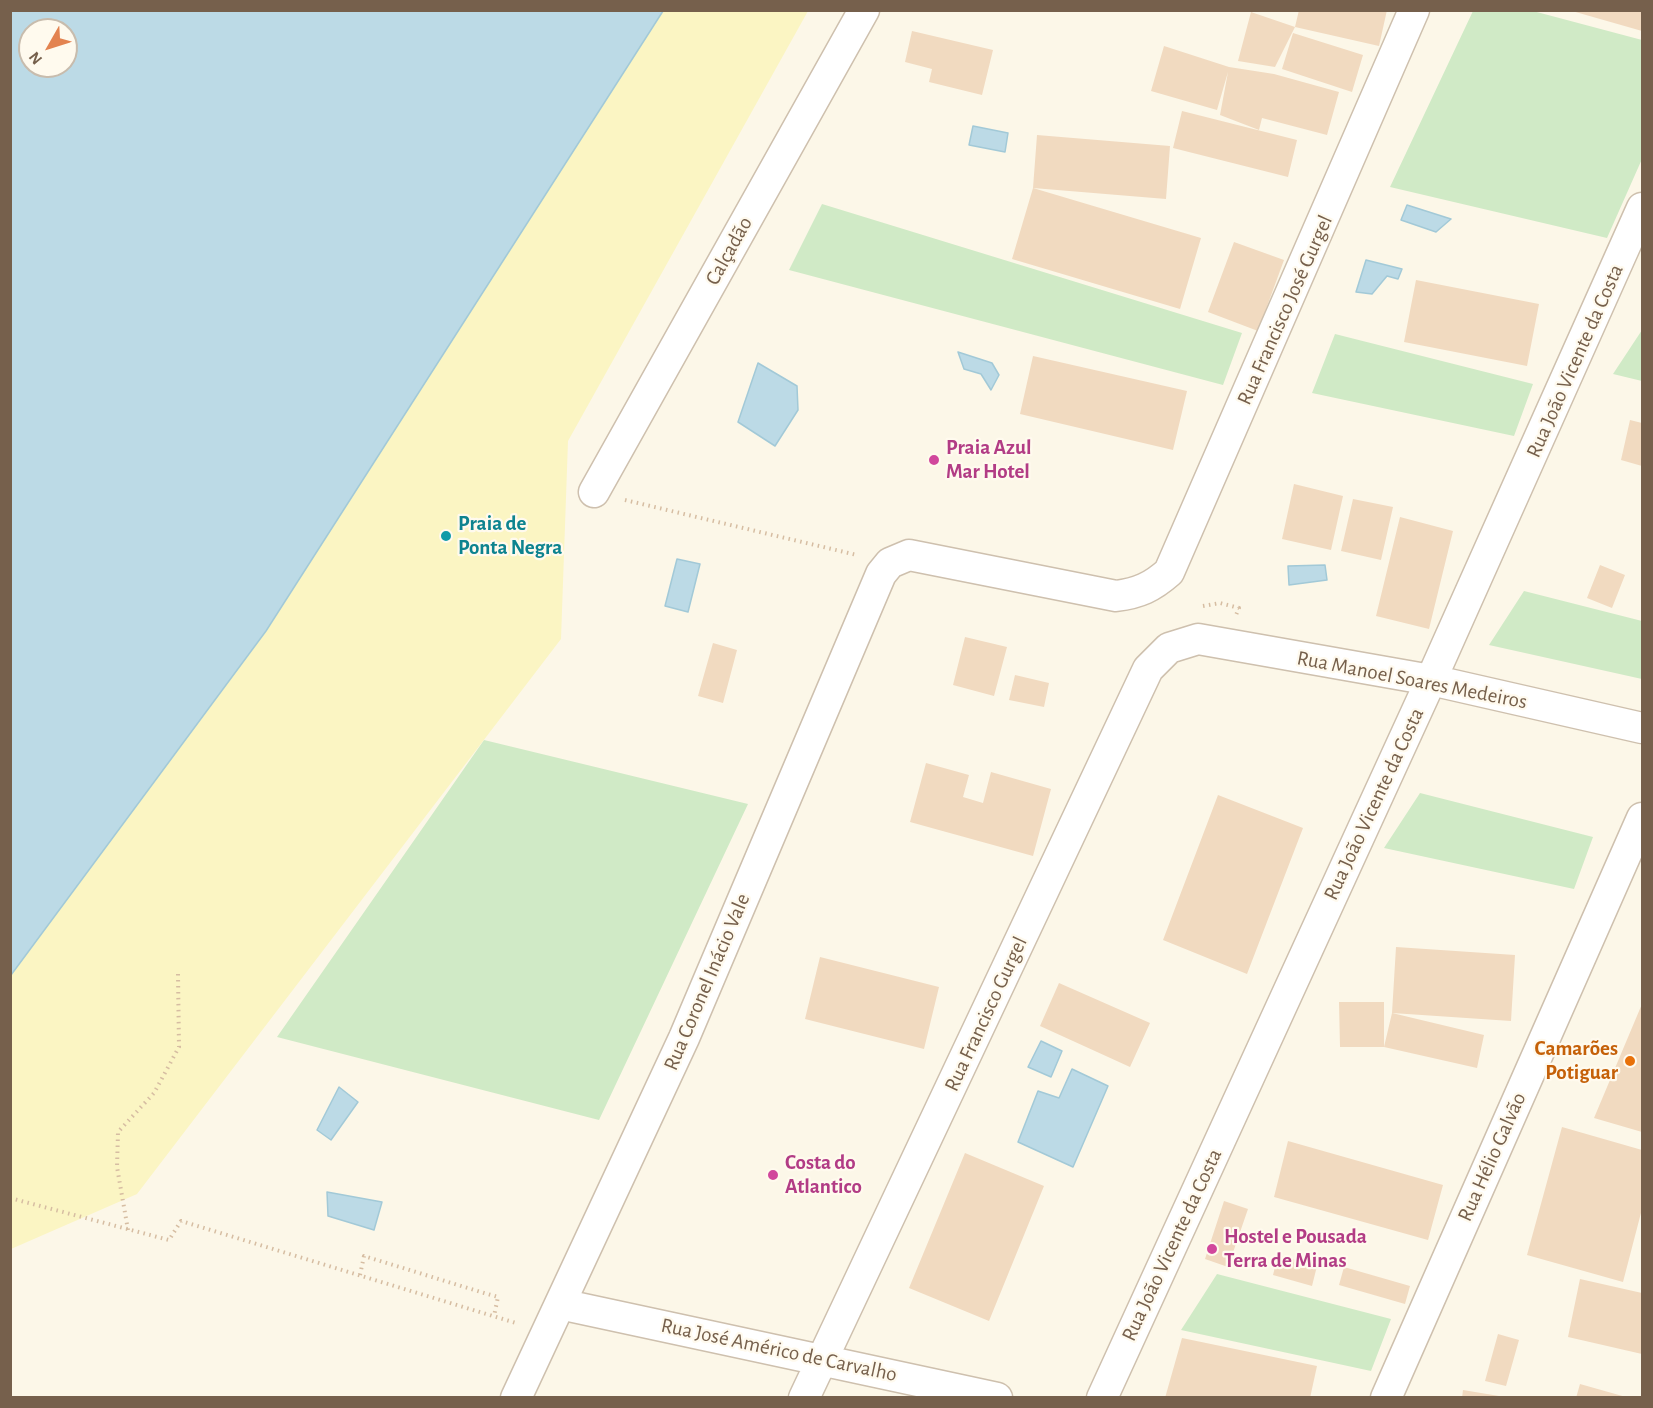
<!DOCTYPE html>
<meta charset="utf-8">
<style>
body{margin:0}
#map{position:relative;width:1653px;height:1408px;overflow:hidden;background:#fcf7e8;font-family:"Alegreya Sans",sans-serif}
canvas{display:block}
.frame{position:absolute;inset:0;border:12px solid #76604c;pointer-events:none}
.north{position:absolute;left:18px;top:18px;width:60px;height:60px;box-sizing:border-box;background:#fffaee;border:2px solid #c8bcad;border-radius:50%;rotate:231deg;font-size:16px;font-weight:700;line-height:24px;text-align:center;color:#76604c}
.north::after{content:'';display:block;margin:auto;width:21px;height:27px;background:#e38350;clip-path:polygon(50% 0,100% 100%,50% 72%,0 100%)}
</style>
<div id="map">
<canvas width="1653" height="1408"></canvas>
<div class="frame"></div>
<div class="north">N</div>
</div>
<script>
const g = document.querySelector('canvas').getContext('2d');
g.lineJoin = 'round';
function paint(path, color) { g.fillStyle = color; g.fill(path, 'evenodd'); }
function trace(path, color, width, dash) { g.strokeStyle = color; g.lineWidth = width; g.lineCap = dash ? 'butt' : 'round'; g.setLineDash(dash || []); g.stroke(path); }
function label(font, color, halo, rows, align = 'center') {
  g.font = font + ' "Alegreya Sans",sans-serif'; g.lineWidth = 4.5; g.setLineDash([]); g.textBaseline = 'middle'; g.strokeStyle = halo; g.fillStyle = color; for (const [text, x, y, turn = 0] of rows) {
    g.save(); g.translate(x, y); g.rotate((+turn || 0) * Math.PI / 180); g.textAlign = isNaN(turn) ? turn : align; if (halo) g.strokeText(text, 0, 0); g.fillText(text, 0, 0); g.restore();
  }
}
const green = new Path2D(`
 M1473,11H1533L1642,40V159L1607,238L1390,187Z
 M822,204L1242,333L1223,385L789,270Z
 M1642,330V381L1613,374Z
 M1335,334L1533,384L1514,436L1312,393Z
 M1524,591L1642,621V679L1489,645Z
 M484,740L748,804L599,1120L277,1037Z
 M1420,793L1593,837L1574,889L1384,848Z
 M1217,1274L1391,1319L1371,1371L1181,1330Z`);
const sand = new Path2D(`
 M663,11H808L568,441L561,639L137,1194L11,1249L10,975L266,631Z`);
const water = new Path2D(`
 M11,10L663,11L266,631L11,975ZM30,30H66V66H30Z
 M973,126L1008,133L1005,152L969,145Z
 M1407,205L1451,219L1436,232L1401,220Z
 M1366,260L1402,269L1398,279L1387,276L1372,294L1356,292Z
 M958,352L992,363L999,375L991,390L981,374L964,369Z
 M758,363L797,386L798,410L775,446L738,422Z
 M677,559L700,564L688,612L665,606Z
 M1325,565L1327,580L1289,585L1288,566Z
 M1041,1041L1062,1051L1051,1077L1028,1067Z
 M1072,1069L1108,1086L1073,1167L1018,1142L1038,1091L1059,1098Z
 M339,1087L358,1102L331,1140L317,1130Z
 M327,1192L382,1202L374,1230L328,1216Z`);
const building = new Path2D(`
 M1299,10H1387L1379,46L1295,27Z
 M1572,10H1642V31L1572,11Z
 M1251,12L1295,27L1275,67L1238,61Z
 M912,31L993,50L982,95L929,82L932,69L905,62Z
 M1293,33L1363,55L1352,92L1282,69Z
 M1164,46L1229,67L1274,74L1339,92L1327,135L1262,118L1259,130L1220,115L1228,72L1217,110L1151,91Z
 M1182,111L1297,140L1288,177L1173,148Z
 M1037,135L1170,146L1166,199L1033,188Z
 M1033,188L1201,238L1180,309L1012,259Z
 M1234,242L1284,260L1258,331L1208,312Z
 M1416,280L1539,304L1527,366L1404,342Z
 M1033,356L1187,391L1173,450L1020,414Z
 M1630,420L1642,423V466L1621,460Z
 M1294,484L1343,496L1331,550L1282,539Z
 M1353,499L1393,507L1381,560L1341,551Z
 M1400,517L1453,531L1429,629L1376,616Z
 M1600,565L1625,575L1612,608L1587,598Z
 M965,637L1007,647L994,696L953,685Z
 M713,643L737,650L723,703L698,696Z
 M1015,675L1049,683L1044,707L1009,700Z
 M926,763L969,775L963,797L983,803L991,772L1051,789L1033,856L910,822Z
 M1218,795L1303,828L1247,974L1163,940Z
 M1396,947L1515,955L1511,1021L1392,1013Z
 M820,957L939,987L924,1049L805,1019Z
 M1059,983L1150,1023L1130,1067L1040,1026Z
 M1339,1002H1384V1047H1340Z
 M1642,1004V1132L1594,1118Z
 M1392,1013L1484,1035L1477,1068L1384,1047Z
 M1562,1127L1642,1150V1209L1623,1282L1527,1255Z
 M1288,1141L1443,1185L1428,1240L1274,1197Z
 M965,1153L1044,1186L989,1321L909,1288Z
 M1224,1201L1248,1209L1228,1267L1205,1259Z
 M1278,1255L1317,1266L1312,1286L1273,1275Z
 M1344,1267L1410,1286L1405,1304L1339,1285Z
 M1580,1279L1642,1293V1354L1568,1337Z
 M1498,1334L1519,1340L1506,1386L1485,1381Z
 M1182,1338L1317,1366L1310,1398H1165Z
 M1580,1384L1626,1397V1398H1576Z
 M1463,1390L1499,1396V1398H1462Z`);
const path = new Path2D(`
 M625,500L857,555
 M1203,606L1220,603L1239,608L1236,615
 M10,1198L169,1240L181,1221L516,1323
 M128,1230L117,1167L118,1132L154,1093L179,1047L178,974
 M360,1275L364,1256L484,1293L498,1297L494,1316`);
const street = new Path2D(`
 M594,492L864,10
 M560,1304L997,1398
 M516,1398L684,1038L881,574L890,563L909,555L1116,596C1139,593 1152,587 1169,572L1414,10
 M804,1398L1148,669L1169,648L1198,639L1431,680L1642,728
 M1102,1398L1431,680L1642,208
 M1386,1398L1642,818`);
const markers = [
 [934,460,6,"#d1479c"],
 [446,536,6,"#0f9aa8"],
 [1630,1061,6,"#e8710a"],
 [773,1175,6,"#d1479c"],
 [1212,1249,6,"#d1479c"]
];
const streetNames = [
 ["Calçadão",729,251,-61],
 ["Rua Francisco José Gurgel",1285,310,-66],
 ["Rua João Vicente da Costa",1575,361,-66],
 ["Rua Manoel Soares Medeiros",1412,680,11],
 ["Rua João Vicente da Costa",1374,804,-65],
 ["Rua Coronel Inácio Vale",707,982,-67],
 ["Rua Francisco Gurgel",986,1014,-65],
 ["Rua Hélio Galvão",1492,1157,-66],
 ["Rua João Vicente da Costa",1172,1245,-65],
 ["Rua José Américo de Carvalho",779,1350,12]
];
const hotelNames = [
 ["Praia Azul",946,448],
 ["Mar Hotel",946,472],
 ["Costa do",785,1163],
 ["Atlantico",785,1187],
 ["Hostel e Pousada",1224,1237],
 ["Terra de Minas",1224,1261]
];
const cultureNames = [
 ["Praia de",458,524],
 ["Ponta Negra",458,548]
];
const foodNames = [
 ["Camarões",1618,1049],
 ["Potiguar",1618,1073]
];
paint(green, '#d0eac6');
paint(sand, '#fbf5c3');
paint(water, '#bcdae6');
trace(water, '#a2c9d7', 1.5);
paint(building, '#f1dac0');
trace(street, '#cec0ae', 33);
trace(path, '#d6bda2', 4, [1.5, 4.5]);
trace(street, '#fff', 30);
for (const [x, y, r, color] of markers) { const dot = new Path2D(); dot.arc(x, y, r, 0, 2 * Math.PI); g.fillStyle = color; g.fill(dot); trace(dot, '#fffaee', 2); }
label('21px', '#76604c', '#fffaee', streetNames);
label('bold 21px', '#b23c85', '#fffaee', hotelNames, 'left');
label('bold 21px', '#0d838f', '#fffaee', cultureNames, 'left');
label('bold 21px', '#c56008', '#fffaee', foodNames, 'right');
</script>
